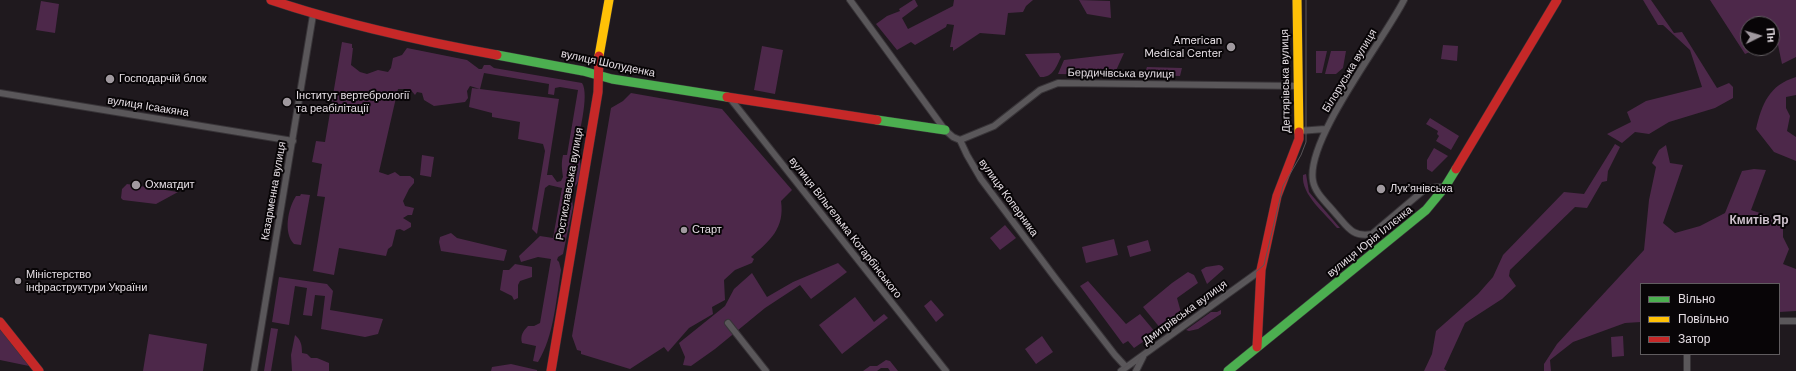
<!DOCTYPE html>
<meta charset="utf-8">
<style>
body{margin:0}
#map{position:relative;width:1796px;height:371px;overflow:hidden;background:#1f191e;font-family:"DM Sans",sans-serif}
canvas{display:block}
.legend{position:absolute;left:1640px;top:283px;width:140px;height:72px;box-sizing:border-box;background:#080507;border:1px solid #605c5f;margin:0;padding:5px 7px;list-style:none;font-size:12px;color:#e5dee4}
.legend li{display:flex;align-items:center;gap:8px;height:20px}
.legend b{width:20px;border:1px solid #605c5f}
.north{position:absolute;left:1740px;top:16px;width:40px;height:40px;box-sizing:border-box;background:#080507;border:1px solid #605c5f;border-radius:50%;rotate:85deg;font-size:11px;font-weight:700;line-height:16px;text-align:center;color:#e5dee4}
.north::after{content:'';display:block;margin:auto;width:14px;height:18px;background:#a0999f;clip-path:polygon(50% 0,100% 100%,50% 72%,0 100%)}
</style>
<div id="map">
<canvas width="1796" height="371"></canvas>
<ul class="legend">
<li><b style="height:5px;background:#4caf50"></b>Вільно</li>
<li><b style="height:5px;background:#ffc107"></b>Повільно</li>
<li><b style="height:5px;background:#c62828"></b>Затор</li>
</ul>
<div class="north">Пн</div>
</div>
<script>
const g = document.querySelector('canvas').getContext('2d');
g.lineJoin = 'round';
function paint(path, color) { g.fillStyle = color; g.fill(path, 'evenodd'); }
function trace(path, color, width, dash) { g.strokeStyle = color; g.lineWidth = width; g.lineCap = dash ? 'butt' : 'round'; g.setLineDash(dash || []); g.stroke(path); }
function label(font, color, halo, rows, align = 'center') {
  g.font = font + ' "DM Sans",sans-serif'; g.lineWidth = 4; g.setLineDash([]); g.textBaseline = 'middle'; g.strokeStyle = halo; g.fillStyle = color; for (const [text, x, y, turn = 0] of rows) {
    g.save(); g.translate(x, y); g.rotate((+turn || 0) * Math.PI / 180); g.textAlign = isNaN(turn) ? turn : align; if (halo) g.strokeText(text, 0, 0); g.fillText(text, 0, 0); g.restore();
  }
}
const green = new Path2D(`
 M913,0H915L918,6L902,18L908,29L953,6L954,0H1033L1026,6L1023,12L1008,13L1005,35L980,33L953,51V47H950L954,25L947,24L946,27L915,45L911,42L897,50L876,24L887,16L900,11L899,9Z
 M1079,0L1110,1L1111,18L1087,14Z
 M1643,0H1651L1674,33L1682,32L1717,88L1729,83L1733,87V98L1715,108L1669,122L1649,134L1635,132L1622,143L1607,134L1631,122L1627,112L1646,101L1702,87L1690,50L1663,25H1658Z
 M1710,0H1796V57L1782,64L1778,45L1772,46V24H1748V48H1759L1745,54Z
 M41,1L59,4L55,33L36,30Z
 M342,42L352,44V48H353L351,65L360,72L367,74L378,70L388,72L391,68L393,58L402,55L407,48L467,60L479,69H482L484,65H490L494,68L582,83C590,95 578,138 575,153C586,165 581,187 566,194L572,199L573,207L563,254L558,257L557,260L559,262L561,270C556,300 554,336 538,362L533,361L536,346L522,343C520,336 523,331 528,326H534L540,323L551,259L538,257L521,262L519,256L540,236L553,238L562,188L549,185L545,188L537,234L532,229L545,151L543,144L518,139L520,122L492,117V113L469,107L472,88L559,99L547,175H552L557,182L561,181L563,177C562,169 561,164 563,155H567L578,90L560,87L555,88L554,95L548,94L549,84L484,73L480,89L470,86L467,91L468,98L465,102L434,106L424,100L422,93L417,92L415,95L410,89H398L379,172L388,175L395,172L400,176H410L414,179V183L409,189L403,201L405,206L414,208L412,215H408L403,218L411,223V227L404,231L400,229L396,230L392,246L388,249L386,256L339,248L334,275L313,271L325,197L317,196L322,164L312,162L316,141L325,142Z
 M1443,45L1458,46L1457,61L1441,59Z
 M762,46L783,50L775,94L754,90Z
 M1316,51H1327L1322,73H1316Z
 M1331,51H1346L1343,68L1336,74H1325Z
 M1059,53L1061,57C1056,67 1053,78 1040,77L1025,54Z
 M1124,53L1114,75L1058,74L1064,60Z
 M1147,67L1182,68L1180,76L1144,75Z
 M1796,77V95L1786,97V108L1790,116L1787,131L1796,137V161L1774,152L1756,129C1762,104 1769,85 1796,77Z
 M631,93L722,109L792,190L781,201C785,228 770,241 751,257L754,259L752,263L735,270L724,280L725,300L712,307L713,314L689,328L668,352L664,347L630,369L581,354V351L577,350L572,336L611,108L623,101Z
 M1430,118L1459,136L1451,150L1436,141L1439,136L1437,134L1438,131L1426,124Z
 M1615,144L1620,147L1608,171L1607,181L1602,182L1587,208L1575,207L1510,270L1509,276L1516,286L1502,299L1465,323L1444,369L1447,371H1424L1432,354L1436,331L1478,294L1493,277L1503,255L1564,192L1584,194Z
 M1666,145L1670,163L1683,165L1663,223L1675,233L1700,226L1725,213L1742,171L1754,169L1766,170L1751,210L1778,219L1783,224V237L1789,249L1783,264L1796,269V311L1779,312V284H1641V322L1625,323L1573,342L1550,360L1551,371H1544V364L1557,344L1644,250L1649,200L1656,167L1652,163L1659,150Z
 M1434,148L1448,156L1432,172L1427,169V160Z
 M422,155L434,157L431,177L420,175Z
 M1306,174L1309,192L1340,228H1337C1325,213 1301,195 1303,175Z
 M127,184L178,192L156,204L123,200L121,198L122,189Z
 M301,194L310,195L301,245L294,244C283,233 288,208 296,196H300Z
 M1005,225L1016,238L1000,250L990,238Z
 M451,233L457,238L507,250L504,261L441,251L439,242L440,237Z
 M1114,239L1118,255L1086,263L1082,247Z
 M1148,240L1151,251L1130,257L1127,246Z
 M838,263L847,272L811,299L800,285L765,308L715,349L691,366L683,365L685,357L679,343L725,306L734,289L752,273L767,297L793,282Z
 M515,264L532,267V277L520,281L518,285V298L514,300L512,296L500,290L503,270H509Z
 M1219,265L1222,266L1224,269L1207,284L1201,270L1206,267Z
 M1188,272L1194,275L1198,283L1177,298L1182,316L1161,329L1143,307L1172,283Z
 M279,277L327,284L333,291L330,310L383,319L378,334L365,337L321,329L325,296L315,295L312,316L303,315L307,288L295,286L289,325L272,322Z
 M1088,281L1126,324L1140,314L1156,333L1134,348L1128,341L1123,344L1080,286Z
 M855,297L874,322L884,314L888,318L842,354L819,325Z
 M931,300L944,315L936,322L924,306Z
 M1221,310V314L1198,329L1189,331L1186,330L1211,312H1217Z
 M0,328L29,366L0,360Z
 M271,328L278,329L271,371H264Z
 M149,334L207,344L203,371H143Z
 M295,335C301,340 302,345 302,353L307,354L311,358H317L329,363V371H292L291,355Z
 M1042,336L1053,352L1036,364L1025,349Z
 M1623,336L1624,356L1612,357L1611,337Z
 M886,360L890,361L898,371H890L888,368H881L877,371H863L870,366H877Z
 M511,364L537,370V371H491L492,367Z`);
const street = new Path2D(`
 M850,0L945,130L953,137L960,140L967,155L981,179L1056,279L1115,355L1126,367
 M1404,0C1384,40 1305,140 1313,181C1315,193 1327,203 1335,213C1347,226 1352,238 1372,234L1424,190L1437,187H1445
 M0,93L293,141
 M729,97L946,371
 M1299,131L1325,129
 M960,140L994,126L1040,90L1058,83L1298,86
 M1779,321H1796
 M728,323L766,371
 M1687,354V371
 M254,371L313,15
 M1121,371L1261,270
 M1136,371L1143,357`);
const fast = new Path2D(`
 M497,55L583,71L612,79L727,97
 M877,120L945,130
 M1228,371L1426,210L1445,187L1456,169`);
const slow = new Path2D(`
 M1297,0L1299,132
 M599,56L609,0`);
const jam = new Path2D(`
 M271,0C345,25 420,41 497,55
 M727,97L877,120
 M1456,169L1557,0
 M0,322L39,371
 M1257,347L1261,270L1277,196L1299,139V132
 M551,371L598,92L599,56`);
const tram = new Path2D(`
 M1119,371L1250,277L1264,265L1283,186L1301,155L1306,142V0
 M1134,371L1140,357`);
const markers = [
 [1231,47,5,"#a0999f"],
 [110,79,5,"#a0999f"],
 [287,102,5,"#a0999f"],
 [136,185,5,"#a0999f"],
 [1381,189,5,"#a0999f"],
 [684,230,4,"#a0999f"],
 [18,281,4,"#a0999f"]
];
const poiNames = [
 ["American",1222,41,"right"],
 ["Medical Center",1222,54,"right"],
 ["Господарчій блок",119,79],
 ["Інститут вертебрології",296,96],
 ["та реабілітації",296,109],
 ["Охматдит",145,185],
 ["Лукʼянівська",1390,189],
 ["Старт",692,230],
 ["Міністерство",26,275],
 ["інфраструктури України",26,288]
];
const streetNames = [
 ["вулиця Шолуденка",608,64,12],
 ["Білоруська вулиця",1350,71,-59],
 ["Бердичівська вулиця",1121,74,1],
 ["Дегтярівська вулиця",1286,81,-91],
 ["вулиця Ісаакяна",148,107,9],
 ["Ростиславська вулиця",570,184,-80],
 ["Казарменна вулиця",274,191,-80],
 ["вулиця Коперника",1008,198,54],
 ["вулиця Вільгельма Котарбінського",845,228,52],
 ["вулиця Юрія Іллєнка",1370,242,-39],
 ["Дмитрівська вулиця",1185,313,-36]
];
const neighbourhoodNames = [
 ["Кмитів Яр",1759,221]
];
paint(green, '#4d284a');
trace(street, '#383438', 8);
trace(fast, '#383438', 10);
trace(slow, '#383438', 10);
trace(jam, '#383438', 10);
trace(street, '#5a575a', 6);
trace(fast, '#4caf50', 9);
trace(slow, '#ffc107', 9);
trace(jam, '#c62828', 9);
trace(tram, '#595458', 1);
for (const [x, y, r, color] of markers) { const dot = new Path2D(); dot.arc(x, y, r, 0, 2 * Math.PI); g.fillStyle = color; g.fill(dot); trace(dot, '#080507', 1.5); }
label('11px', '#e5dee4', '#080507', poiNames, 'left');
label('11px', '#e5dee4', '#080507', streetNames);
label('bold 12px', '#cdc0cb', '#080507', neighbourhoodNames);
</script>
